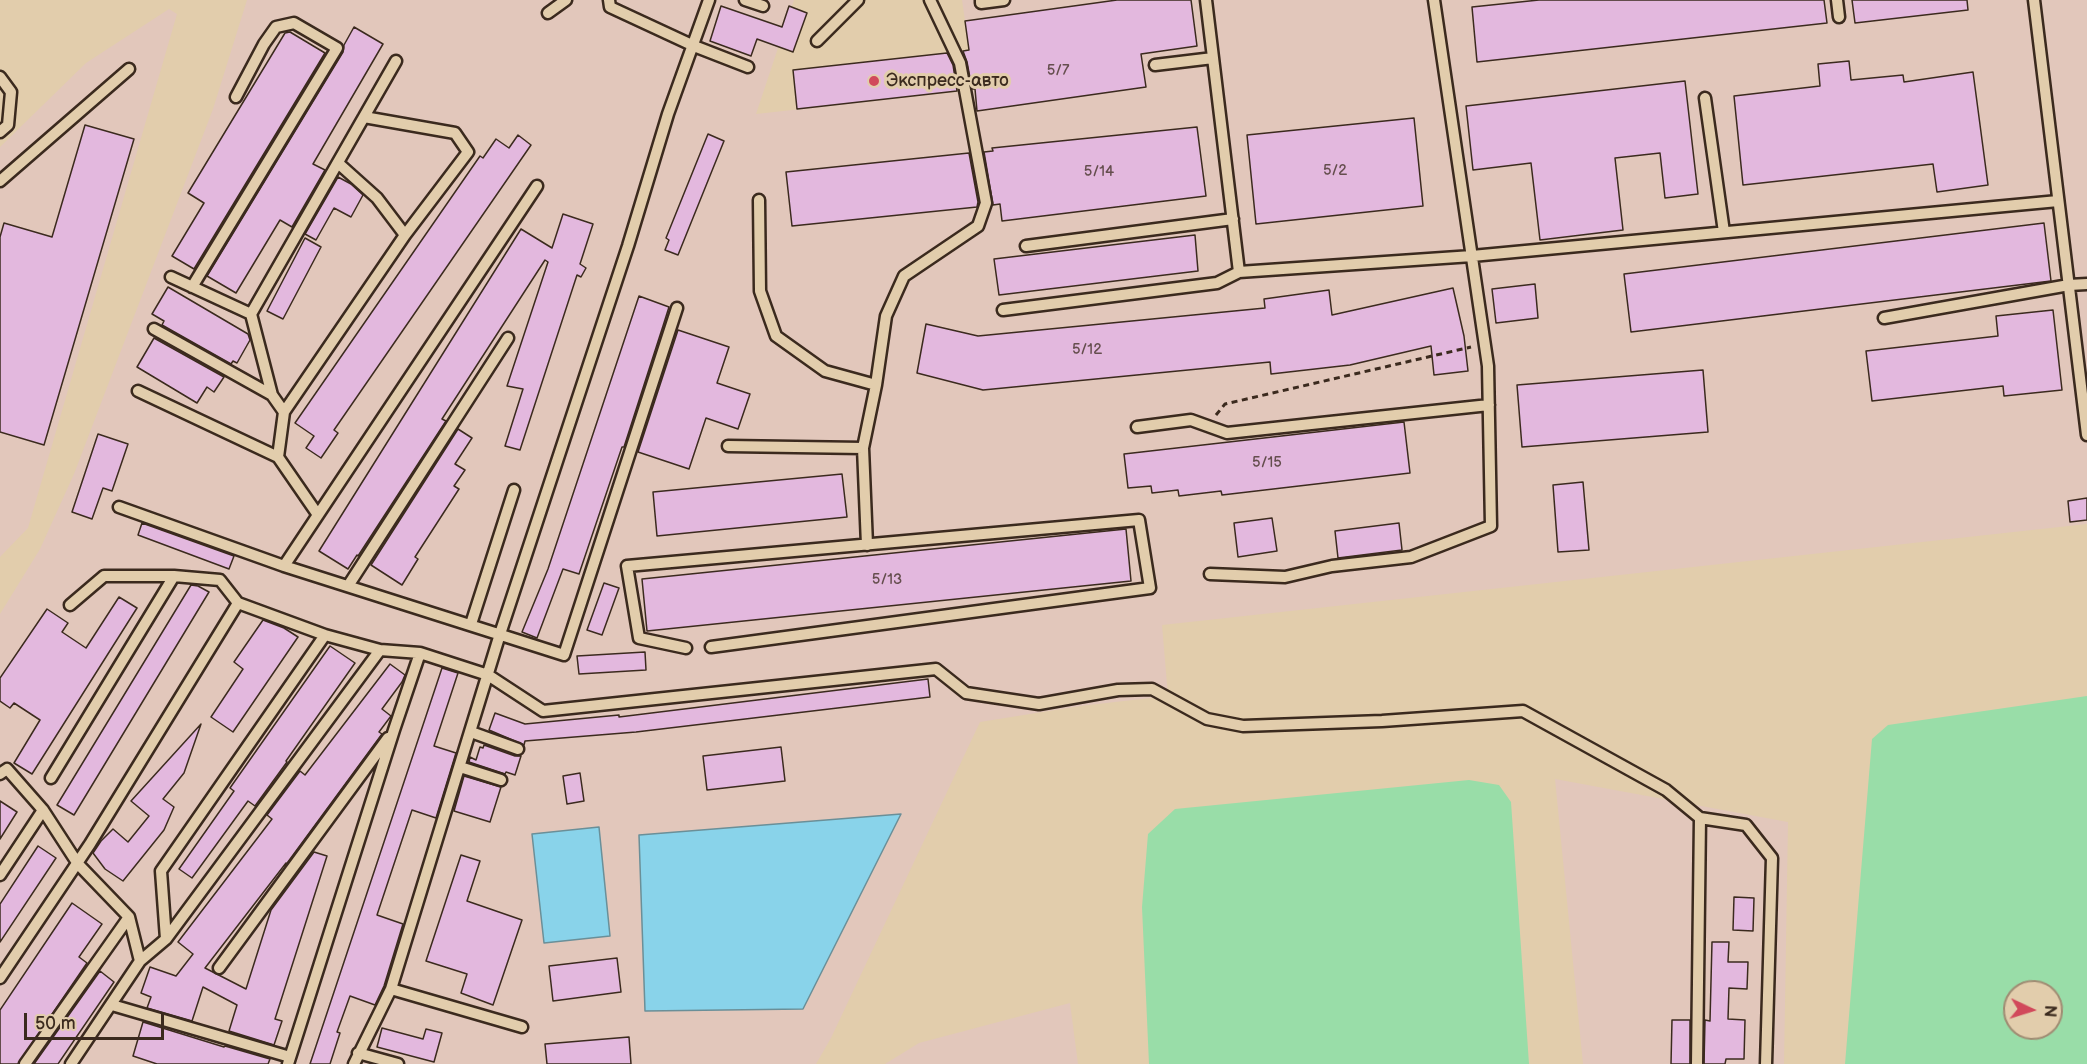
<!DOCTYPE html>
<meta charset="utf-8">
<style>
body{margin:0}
#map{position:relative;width:2087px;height:1064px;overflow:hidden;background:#e2cdac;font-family:"Balsamiq Sans",sans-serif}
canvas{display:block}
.north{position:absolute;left:2003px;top:980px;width:60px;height:60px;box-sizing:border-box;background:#e2cdac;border:2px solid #9f8c73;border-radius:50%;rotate:94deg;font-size:16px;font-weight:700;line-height:24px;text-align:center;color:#3b2a1e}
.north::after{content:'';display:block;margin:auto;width:21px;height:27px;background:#d1495b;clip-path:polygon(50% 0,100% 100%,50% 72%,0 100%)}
.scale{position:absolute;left:24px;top:1013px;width:140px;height:27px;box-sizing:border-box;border:3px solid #3b2a1e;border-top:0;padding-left:8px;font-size:18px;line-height:21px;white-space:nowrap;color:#3b2a1e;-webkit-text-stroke:4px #e2cdac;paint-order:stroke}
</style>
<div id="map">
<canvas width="2087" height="1064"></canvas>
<div class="north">N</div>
<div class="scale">50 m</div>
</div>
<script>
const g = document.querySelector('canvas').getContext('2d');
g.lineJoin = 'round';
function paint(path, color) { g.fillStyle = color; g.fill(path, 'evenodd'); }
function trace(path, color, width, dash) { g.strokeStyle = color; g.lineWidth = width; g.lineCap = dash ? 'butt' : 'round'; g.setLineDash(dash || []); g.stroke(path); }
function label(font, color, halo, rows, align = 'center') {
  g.font = font + ' "Balsamiq Sans",sans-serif'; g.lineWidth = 6; g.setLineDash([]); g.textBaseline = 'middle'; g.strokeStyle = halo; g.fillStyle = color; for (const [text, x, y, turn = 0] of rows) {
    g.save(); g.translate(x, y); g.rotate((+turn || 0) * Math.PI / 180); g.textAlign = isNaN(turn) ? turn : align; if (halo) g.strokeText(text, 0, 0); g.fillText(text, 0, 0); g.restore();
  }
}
const built = new Path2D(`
 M247,0H794L756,114L975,90L962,0H2087V524L1162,625L1168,696L1080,706L980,722L831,1038L816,1064H0V614L40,549L74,474L213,109Z
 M169,9L177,14L28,528L0,557V147L86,63Z
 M1555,779L1788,822L1784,1064H1583Z
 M1070,1003L1078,1064H885L919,1043Z`);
const green = new Path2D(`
 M2087,696V1064H1845L1872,739L1888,725ZM2015,992H2051V1028H2015Z
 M1469,780L1499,785L1511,802L1529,1064H1149L1142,907L1148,834L1175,809Z`);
const water = new Path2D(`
 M901,814L803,1009L645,1011L639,835Z
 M599,827L610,936L544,943L532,834Z`);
const building = new Path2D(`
 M1117,0H1191L1197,46L1141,54L1146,87L977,111L975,89H972L967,62L963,51L969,50L965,21Z
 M1539,0H1824L1827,23L1477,62L1472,7Z
 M1852,0H1967L1968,10L1855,23Z
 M721,6L782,27L789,6L807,13L793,52L757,39L751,56L710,41Z
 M354,27L383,44L313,164L325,170L292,227L280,220L236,293L207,276L343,52L344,45Z
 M290,32L325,53L194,269L172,256L204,203L188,193L285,33Z
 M947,53L953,65L957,91L797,109L793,70Z
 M1849,61L1851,80L1903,75L1904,82L1973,72L1988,185L1937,192L1933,164L1743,185L1734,96L1820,86L1818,64Z
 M1685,81L1698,194L1665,198L1660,153L1615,158L1623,230L1540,240L1531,163L1473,170L1466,106Z
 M1414,118L1423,206L1256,224L1247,135Z
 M85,125L134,139L44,445L0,432V237L4,223L52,237Z
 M1197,127L1206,196L1002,221L1000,204L993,205L984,152L993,151L992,148Z
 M708,134L724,141L678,255L665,250L669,240L666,238Z
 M518,135L531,145L334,430L338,433L321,458L306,448L314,436L295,423L480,156L483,158L496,139L509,148Z
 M969,153L978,202L977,207L792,226L786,172Z
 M338,177L351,184L363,195L351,217L334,208L316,240L305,234Z
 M563,214L593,224L580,264L586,268L581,277L577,275L520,450L505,446L523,389L507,386L548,262L545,260L442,419L446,421L358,556L357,555L348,569L319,551L521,229L552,248Z
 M2044,223L2051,281L1631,332L1624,274Z
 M1195,235L1198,271L999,295L994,259Z
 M305,238L321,247L283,319L267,311Z
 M1535,284L1538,318L1496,323L1492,289Z
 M168,287L248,334L250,340L237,363L233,361L231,364L162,325L164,321L152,314Z
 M1453,288L1464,336L1468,371L1434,375L1431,346L1350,365L1271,374L1270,362L983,390L917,373L926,324L978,336L1265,308L1264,299L1329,290L1332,315Z
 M639,296L669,307L663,326L624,447H622L579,574L563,569L537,638L522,632L548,569Z
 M2053,310L2062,390L2004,396L2003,386L1872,401L1866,351L1998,336L1996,316Z
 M678,330L729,347L717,383L750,394L738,429L706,418L689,469L638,452Z
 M154,338L224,377L214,392L207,387L197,403L137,367Z
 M1703,370L1708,432L1522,447L1517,385Z
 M1404,422L1410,473L1222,495L1221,491L1179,496L1178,490L1152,493L1151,486L1128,488L1124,454Z
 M458,429L472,438L455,464L465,470L454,486L459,489L415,557L418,559L402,585L371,565Z
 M98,434L128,444L112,491L103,488L92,519L72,512Z
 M842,474L847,517L657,536L653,492Z
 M1583,482L1589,550L1558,552L1553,485Z
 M2087,498V520L2070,522L2068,501Z
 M1272,518L1277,551L1238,557L1234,523Z
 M142,523L234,556L229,569L138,535Z
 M1399,523L1402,550L1338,558L1335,531Z
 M1126,529L1131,581L647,631L642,579Z
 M604,583L619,588L602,635L587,630Z
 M191,585L198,586L209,592L74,815L57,805Z
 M119,597L137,608L32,774L14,763L40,720L14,703L10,708L0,701V678L47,609L68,623L62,632L86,648Z
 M263,620L284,628L298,637L233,732L211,717L243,669L234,662Z
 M330,646L355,663L286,761L287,762L255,806L248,801L192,878L179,869L234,791L230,788Z
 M645,652L646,670L579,674L577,656Z
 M390,664L405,675L402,682L382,709L391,716L379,732L382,734L285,866L286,863L205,968L246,989L271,910L314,852L327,856L275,1019L282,1021L274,1045L229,1031L237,1005L203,987L192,1021L147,1008L151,997L141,993L150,967L176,976L193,954L178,942L272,819L267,815L300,771L305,775Z
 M442,668L458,673L434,746L456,753L436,818L412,810L377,915L403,924L384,986L375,1005L350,996L337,1032L340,1033L330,1064H310Z
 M928,679L930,697L636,732L525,741L524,745L489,730L495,713L525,724L619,715V717Z
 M201,724L184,773L163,799L174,807L164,830L123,881L105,869L93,853L101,841L113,829L128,842L149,816L131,801Z
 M484,745L515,756H521L515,775L506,772L505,774L469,762L470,757L476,760L480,747L483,748Z
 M781,747L785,781L707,790L703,756Z
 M580,773L584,801L567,804L563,776Z
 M464,776L501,787L490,822L454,811Z
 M0,801L17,812L0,839Z
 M38,846L56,858L0,942V904Z
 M461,855L480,861L467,901L522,920L493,1005L461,993L467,974L426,961Z
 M1734,897L1754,898L1753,931L1733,930Z
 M72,903L102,924L79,957L87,963L18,1064H0V1010Z
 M1712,942H1729L1728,962H1748L1747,989L1729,988L1728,1019L1745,1020L1744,1059H1726L1725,1064H1704L1705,1020L1710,1021Z
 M617,958L621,992L553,1001L549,966Z
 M100,971L114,982L58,1064H34Z
 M1672,1020H1690V1064H1671Z
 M143,1022L224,1047L225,1046L270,1059L268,1064H157L133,1056Z
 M382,1028L423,1039L426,1029L442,1033L434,1062L377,1047Z
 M629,1037L631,1064H547L545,1044Z`);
const path = new Path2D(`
 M1216,415L1225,404L1471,347`);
const service = new Path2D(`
 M609,0L610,7L694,46L748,67
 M745,0L763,6
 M981,0V3L1004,0
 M1206,0L1239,272
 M1837,0L1839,17
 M2034,0L2087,435
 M548,13L566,0
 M817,41L858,0
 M1155,65L1213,58
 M0,77L11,92L8,125L0,132
 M1705,98L1724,232
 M338,163L377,198L405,235
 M0,181L129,69
 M537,186L284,566L564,655L677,308
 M759,200L760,291L776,336L825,371L876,385
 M1026,246L1233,219
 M171,277L251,314
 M192,287L337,48L294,23L276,27L264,44L236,97
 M1003,310L1217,283L1239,272L1472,256L2058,201
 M1884,318L2069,285L2087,284
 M154,329L272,395
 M138,391L278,457L318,515
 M284,412L405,235L468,152L455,133L364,117
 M1137,427L1191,420L1227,433L1489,405
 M728,446L863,448
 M278,457L284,412L272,395L251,314L396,61
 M119,507L284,566
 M867,545L863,448L876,385L886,316L904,276L978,226L986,203L960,63L930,0
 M1210,574L1285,577L1332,566L1411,557L1491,526L1488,366L1434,0
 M348,586L508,338
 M70,605L104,576H174L220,580L238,603L325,635L380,650L420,653L488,675L543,711L936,669L966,693L1039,704L1118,690L1152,689L1207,719L1243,726L1382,721L1523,711L1666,790L1700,818L1697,1064
 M471,624L514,490
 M686,648L639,638L627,566L1139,520L1150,588L711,647
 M471,732L518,749
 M460,767L501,780
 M0,774L7,769L43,810L78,864L129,917L140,961
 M51,778L174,576
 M1700,818L1746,825L1772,858L1766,1064
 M0,875L43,810
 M166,939L161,871L325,635
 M219,968L388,738
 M0,978L90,844L238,603
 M391,989L522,1027
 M112,1005L290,1057
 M358,1053L398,1064
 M25,1064L129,917
 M71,1064L140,961L166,939L380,650
 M288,1064L394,730L420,653
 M354,1064L391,989L500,634L628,246L668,114L709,0`);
const markers = [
 [874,81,6,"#d1495b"]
];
const numberNames = [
 ["5/7",1058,71],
 ["5/2",1335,171],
 ["5/14",1099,172],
 ["5/12",1087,350],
 ["5/15",1267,463],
 ["5/13",887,580]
];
const poiNames = [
 ["Экспресс-авто",886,81]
];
paint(built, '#e2c7bb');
paint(green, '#99dda8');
paint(water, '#89d3ea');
trace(water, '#6a8f98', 1.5);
paint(building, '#e3b8de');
trace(building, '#3b2a1e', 1.5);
trace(service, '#3b2a1e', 15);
trace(path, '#3b2a1e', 3, [6, 4.5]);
trace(service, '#e2cdac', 10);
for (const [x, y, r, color] of markers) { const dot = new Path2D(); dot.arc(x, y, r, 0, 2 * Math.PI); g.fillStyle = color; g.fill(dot); trace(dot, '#e2cdac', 2); }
label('15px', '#654e4e', null, numberNames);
label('18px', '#3b2a1e', '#e2cdac', poiNames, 'left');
</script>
